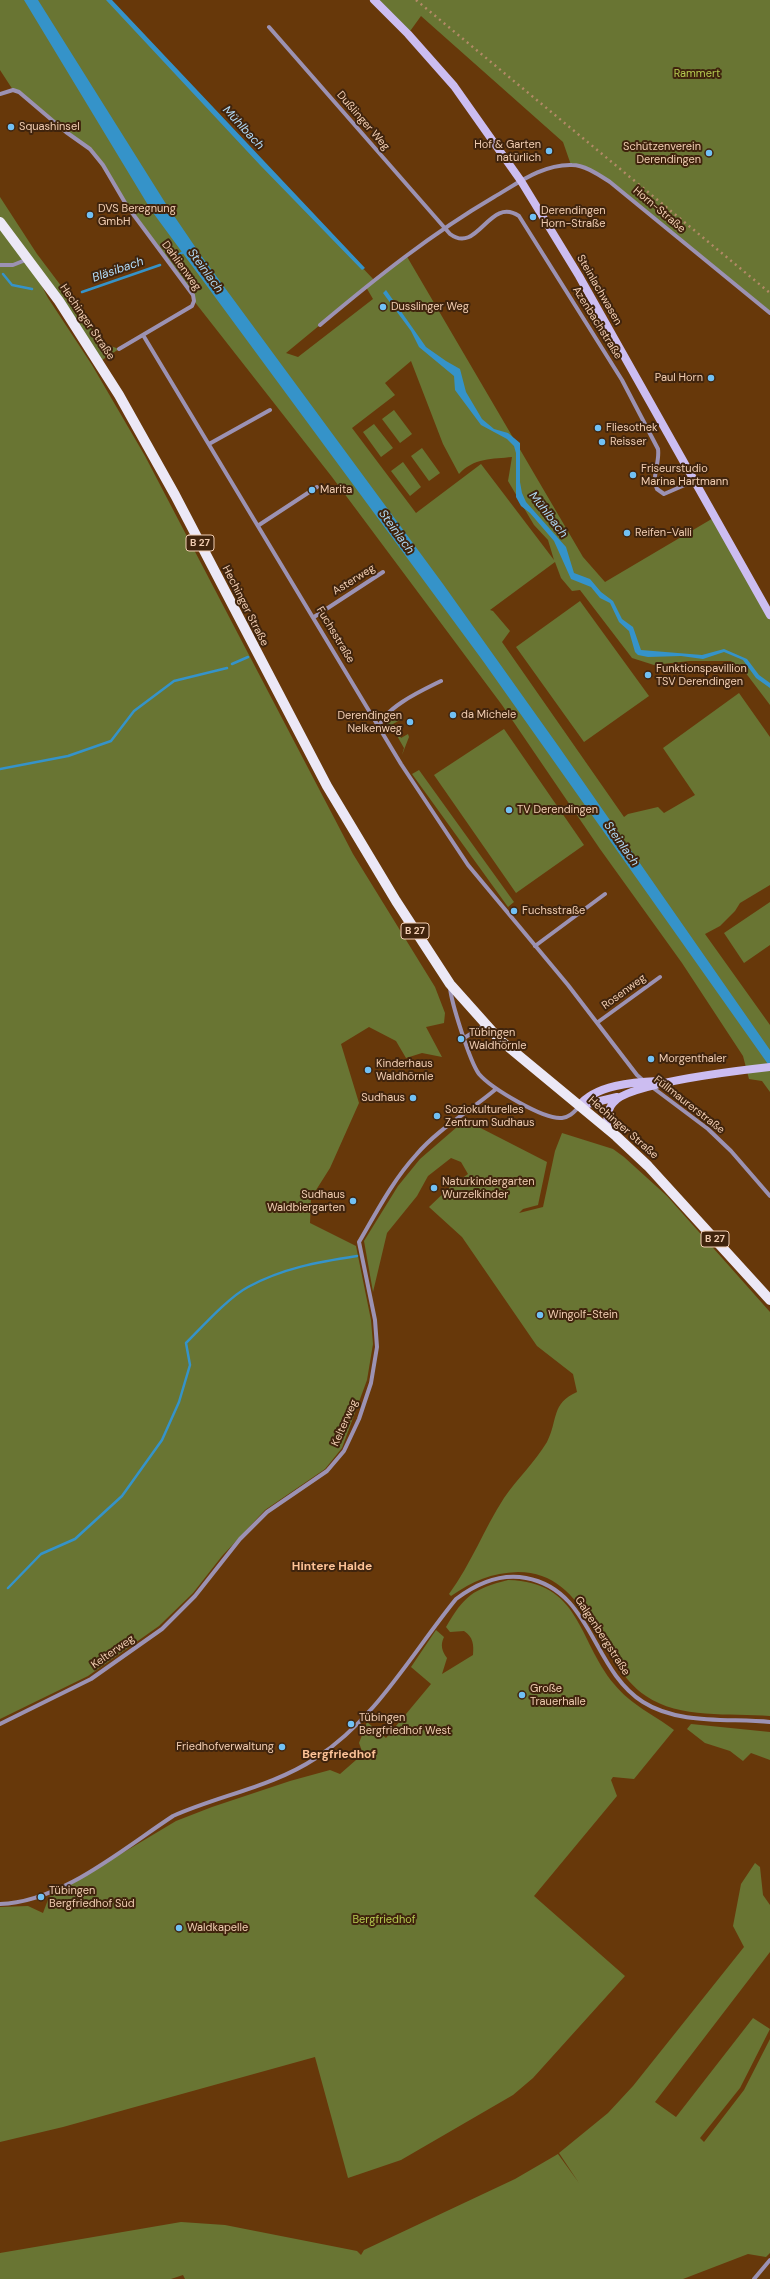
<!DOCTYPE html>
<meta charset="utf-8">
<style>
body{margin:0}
canvas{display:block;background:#67380a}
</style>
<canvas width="770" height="2279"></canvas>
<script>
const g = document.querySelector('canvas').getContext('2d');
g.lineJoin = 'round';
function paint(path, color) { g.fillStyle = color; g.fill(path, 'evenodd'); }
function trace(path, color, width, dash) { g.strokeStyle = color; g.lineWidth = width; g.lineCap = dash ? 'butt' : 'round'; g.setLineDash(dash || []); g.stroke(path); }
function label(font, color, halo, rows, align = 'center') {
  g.font = font + ' "DM Sans",sans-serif'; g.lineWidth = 4; g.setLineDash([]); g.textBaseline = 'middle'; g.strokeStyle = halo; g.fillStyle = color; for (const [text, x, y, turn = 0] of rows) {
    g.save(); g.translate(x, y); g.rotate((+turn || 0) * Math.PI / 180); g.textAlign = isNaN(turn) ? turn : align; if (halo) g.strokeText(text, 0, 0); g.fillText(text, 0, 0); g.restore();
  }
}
const green = new Path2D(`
 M0,0H110L374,280L406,255L583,557L605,582L715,517L770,615V705L745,672L731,661H689L654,665L632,658L580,590L572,591L561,578L555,562L490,610L493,611L510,631L502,642L624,817L628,814L658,807L664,813L695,795L663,748L739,693L770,737V885L740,903L735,911L720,926L705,934L770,1025V1092L762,1081L749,1079L743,1056L682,963L600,849L502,705L332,477L194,301L193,295L118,192L90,149L25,97L13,90L0,70ZM366,287L373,299L298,357L286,353ZM411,361L443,444L459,474C473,458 493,459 512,457L508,481L534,525L548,540L554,560L481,464L416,513L352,428L395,395L385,383Z
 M374,0H770V313L610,182L583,167L571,165L563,142L421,16L408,34Z
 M0,197L37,254L105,344L119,349L99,362L30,263L48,298L92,365L145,456L353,854L435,987L445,1013L444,1023L426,1027L442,1057L422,1053L406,1058L396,1041L369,1027L341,1044L359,1103L330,1168L311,1198L310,1223L356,1246L371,1320L373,1344L367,1380L342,1448L325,1469L265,1510L222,1556L193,1593L159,1626L88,1676L0,1719V226L25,255L0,217Z
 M394,410L412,434L400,443L382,419Z
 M374,424L393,448L381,457L363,432Z
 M422,448L440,473L429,481L411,456Z
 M403,462L421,487L410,496L391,471Z
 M580,601L649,696L584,742L516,647Z
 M389,718H397L400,720L393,724L401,738L408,734L409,737L402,755L404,748L392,727L389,732L384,726Z
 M504,729L584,845L516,893L434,775Z
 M419,770L514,902L508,907L412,774Z
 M770,902V945L744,963L724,933Z
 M465,1120L547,1162L538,1205L523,1209L519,1213L543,1207L555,1151L562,1133L613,1149L624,1157L667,1196L770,1312V1716C731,1713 679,1719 646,1696C597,1663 589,1572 518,1572C491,1573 473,1581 451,1596L449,1594C471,1564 484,1529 504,1498C517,1479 535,1462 547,1442C558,1421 551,1403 577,1392L573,1374L537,1346L462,1237L429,1207L450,1187L468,1174L461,1162L451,1158L428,1176L417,1196L387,1233L373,1292L364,1241L398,1186L420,1159Z
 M508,1580C581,1582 577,1639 614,1684C631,1705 653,1714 674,1730L634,1779L613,1777L611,1780L617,1796L534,1896L625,1976L533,2078L513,2095L401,2160L348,2178L315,2057L63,2127L0,2142V1907L28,1906L43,1913L49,1897L176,1821L212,1807L290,1781L330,1770L340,1774L356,1760L362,1751L359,1743L367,1722L386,1738L431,1684L411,1667L436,1630L444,1637C440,1645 442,1651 447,1658L442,1674L473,1655C474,1644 473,1637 464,1631L450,1632L446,1627C464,1596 473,1589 508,1580Z
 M691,1724L770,1732V1760L751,1753L743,1761L730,1751L705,1743L687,1729Z
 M755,1863L760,1867L763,1895L770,1905V1952L655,2102L676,2117L753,2018L770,2029L740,2088L700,2138L704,2142L744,2090L770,2039V2253L766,2257L748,2254L683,2279H185L183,2275L171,2279H0V2253L181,2222L225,2225L357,2251L361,2255L364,2250L515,2179L558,2154L579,2183L559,2153L608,2113L633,2086L744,1947L733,1926L741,1884Z`);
const water = new Path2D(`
 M24,0H38L166,204L200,254L443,584L559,747L770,1050V1067L483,661L151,210Z
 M106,0H112L365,268L362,270L260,165Z
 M386,290L426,347L446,361L460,369L466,392L482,419L494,429L508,433L520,443V482L522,493L526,502L566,547L574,573L590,579L601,592L613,601L622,619L633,627L641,650L702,655L724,649L747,659L759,675L770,683V688L756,678L743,660L724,652L703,659L681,656L648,657L638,655L635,652L629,631L619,622L610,603L600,598L591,587L571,579L554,541L530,513L521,506L516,497V453L514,446L507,439L481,425L455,390L454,376L419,347L411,331L383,293Z`);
const stream = new Path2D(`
 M173,258L185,251
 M3,274L12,285L32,289
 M82,292L160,265
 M232,664L248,657
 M0,769L68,756L111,741L134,711L174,681L227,668
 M8,1588L41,1554L75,1539L122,1496L162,1440L179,1402L190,1365L186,1343C202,1327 229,1297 248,1287C283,1268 318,1262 357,1256`);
const street = new Path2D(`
 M269,27L450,234C478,255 489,196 519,216L622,380L658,449C660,463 651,477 657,489L664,494L694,481
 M0,94L13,90L19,92L66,132L90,149L103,165L127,206L193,295L194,301L192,306L119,349
 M0,265H13L28,259
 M320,325C376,278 431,234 494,197C518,183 543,164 572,165C585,165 599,175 610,182L770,313
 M143,335L401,764L468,865L568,985L637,1075L645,1082
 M209,444L270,410
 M259,525L317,487
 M314,617L383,572
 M379,727C385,707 423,690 441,681
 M535,946L605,894
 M450,987C451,1002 470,1062 479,1074C491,1088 544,1120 562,1118C570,1117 574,1112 579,1107
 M598,1022L660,977
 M464,1038L485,1025
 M652,1087L708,1129L731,1151L770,1196
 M0,1724L91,1679L162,1629L195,1596L240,1539L267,1512L327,1471L344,1451L359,1419L371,1383L377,1347L375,1320L359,1242C376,1213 393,1180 416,1155C438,1129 470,1111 496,1089
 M0,1904C60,1903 124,1848 173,1816C220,1795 272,1787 316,1758C376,1719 412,1653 456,1599C476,1584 500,1573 526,1578C592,1590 592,1670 643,1702C679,1725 729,1718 770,1722
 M754,2279L770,2260`);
const secondary = new Path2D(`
 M374,0L408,34L454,86L521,181L579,276L770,615
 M579,1106C595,1085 634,1082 658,1081
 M579,1106L617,1097
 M607,1129C607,1120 607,1110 613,1103C627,1083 743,1070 770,1067`);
const primary = new Path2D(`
 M0,222L59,301L119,395L175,495L327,786L396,901L450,984L500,1040L616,1136L648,1166L770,1300`);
const rail = new Path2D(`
 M416,0L770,293`);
const markers = [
 [11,127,4,"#71c1f5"],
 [549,151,4,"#71c1f5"],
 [709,153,4,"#71c1f5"],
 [90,215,4,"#71c1f5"],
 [533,217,4,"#71c1f5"],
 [383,307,4,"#71c1f5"],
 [711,378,4,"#71c1f5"],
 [598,428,4,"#71c1f5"],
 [602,442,4,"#71c1f5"],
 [633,475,4,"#71c1f5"],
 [312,490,4,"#71c1f5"],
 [627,533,4,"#71c1f5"],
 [648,675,4,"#71c1f5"],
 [453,715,4,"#71c1f5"],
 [410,722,4,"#71c1f5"],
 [509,810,4,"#71c1f5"],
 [514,911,4,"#71c1f5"],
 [461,1039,4,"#71c1f5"],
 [651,1059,4,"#71c1f5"],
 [368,1070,4,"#71c1f5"],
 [413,1098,4,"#71c1f5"],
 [437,1116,4,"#71c1f5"],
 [434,1188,4,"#71c1f5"],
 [353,1201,4,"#71c1f5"],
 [540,1315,4,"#71c1f5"],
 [522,1695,4,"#71c1f5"],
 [351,1724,4,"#71c1f5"],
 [282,1747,4,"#71c1f5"],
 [41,1897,4,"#71c1f5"],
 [179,1928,4,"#71c1f5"]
];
const shields = [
 [200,543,28],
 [415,931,28],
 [715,1239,28]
];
const shieldNames = [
 ["B 27",200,543],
 ["B 27",415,931],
 ["B 27",715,1239]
];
const parkNames = [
 ["Rammert",697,74],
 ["Bergfriedhof",384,1920]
];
const streetNames = [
 ["Dußlinger Weg",363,121,49],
 ["Horn-Straße",659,210,40],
 ["Dahlienweg",181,266,54],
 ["Steinlachwasen",599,290,60],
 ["Hechinger Straße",87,322,56],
 ["Azenbachstraße",597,323,58],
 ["Asterweg",354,580,-32],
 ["Hechinger Straße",245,606,63],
 ["Fuchsstraße",335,635,59],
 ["Rosenweg",624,992,-36],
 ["Füllmaurerstraße",689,1105,38],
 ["Hechinger Straße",623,1128,41],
 ["Kelterweg",345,1423,-66],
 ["Galgenbergstraße",602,1636,57],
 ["Kelterweg",113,1652,-35]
];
const poiNames = [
 ["Squashinsel",19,127],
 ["Hof & Garten",541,145,"right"],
 ["natürlich",541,158,"right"],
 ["Schützenverein",701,147,"right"],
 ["Derendingen",701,160,"right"],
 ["DVS Beregnung",98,209],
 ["GmbH",98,222],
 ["Derendingen",541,211],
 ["Horn-Straße",541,224],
 ["Dusslinger Weg",391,307],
 ["Paul Horn",703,378,"right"],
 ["Fliesothek",606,428],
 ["Reisser",610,442],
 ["Friseurstudio",641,469],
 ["Marina Hartmann",641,482],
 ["Marita",320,490],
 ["Reifen-Valli",635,533],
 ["Funktionspavillion",656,669],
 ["TSV Derendingen",656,682],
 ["da Michele",461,715],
 ["Derendingen",402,716,"right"],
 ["Nelkenweg",402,729,"right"],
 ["TV Derendingen",517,810],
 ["Fuchsstraße",522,911],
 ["Tübingen",469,1033],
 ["Waldhörnle",469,1046],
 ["Morgenthaler",659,1059],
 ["Kinderhaus",376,1064],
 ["Waldhörnle",376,1077],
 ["Sudhaus",405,1098,"right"],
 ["Soziokulturelles",445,1110],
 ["Zentrum Sudhaus",445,1123],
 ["Naturkindergarten",442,1182],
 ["Wurzelkinder",442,1195],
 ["Sudhaus",345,1195,"right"],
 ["Waldbiergarten",345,1208,"right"],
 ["Wingolf-Stein",548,1315],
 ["Große",530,1689],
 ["Trauerhalle",530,1702],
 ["Tübingen",359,1718],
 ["Bergfriedhof West",359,1731],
 ["Friedhofverwaltung",274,1747,"right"],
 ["Tübingen",49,1891],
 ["Bergfriedhof Süd",49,1904],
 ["Waldkapelle",187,1928]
];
const waterNames = [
 ["Mühlbach",243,128,47],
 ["Bläsibach",118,270,-19],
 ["Steinlach",205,271,54],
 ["Mühlbach",548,515,52],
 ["Steinlach",396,532,54],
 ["Steinlach",621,844,55]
];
const neighbourhoodNames = [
 ["Hintere Halde",332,1567],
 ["Bergfriedhof",339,1755]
];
paint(green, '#697533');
paint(water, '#3593c9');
trace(stream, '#3593c9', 2.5);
trace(street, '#9c92b3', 4);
trace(secondary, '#ccbdf1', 8);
trace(primary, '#ece8f6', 10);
trace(rail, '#b38a67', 2.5, [2, 4]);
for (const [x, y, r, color] of markers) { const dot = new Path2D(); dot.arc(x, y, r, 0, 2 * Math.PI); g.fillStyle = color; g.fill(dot); trace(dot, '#40240d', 1.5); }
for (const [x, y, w] of shields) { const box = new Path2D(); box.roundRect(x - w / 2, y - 8, w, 16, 3); g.fillStyle = '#40240d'; g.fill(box); trace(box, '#f1cdb2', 1); }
label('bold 10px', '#f1cdb2', null, shieldNames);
label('11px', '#b5ca50', '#40240d', parkNames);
label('11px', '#f1cdb2', '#40240d', streetNames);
label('11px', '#f1cdb2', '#40240d', poiNames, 'left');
label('italic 12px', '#b0daf7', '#40240d', waterNames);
label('bold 12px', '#fcc297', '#40240d', neighbourhoodNames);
</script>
